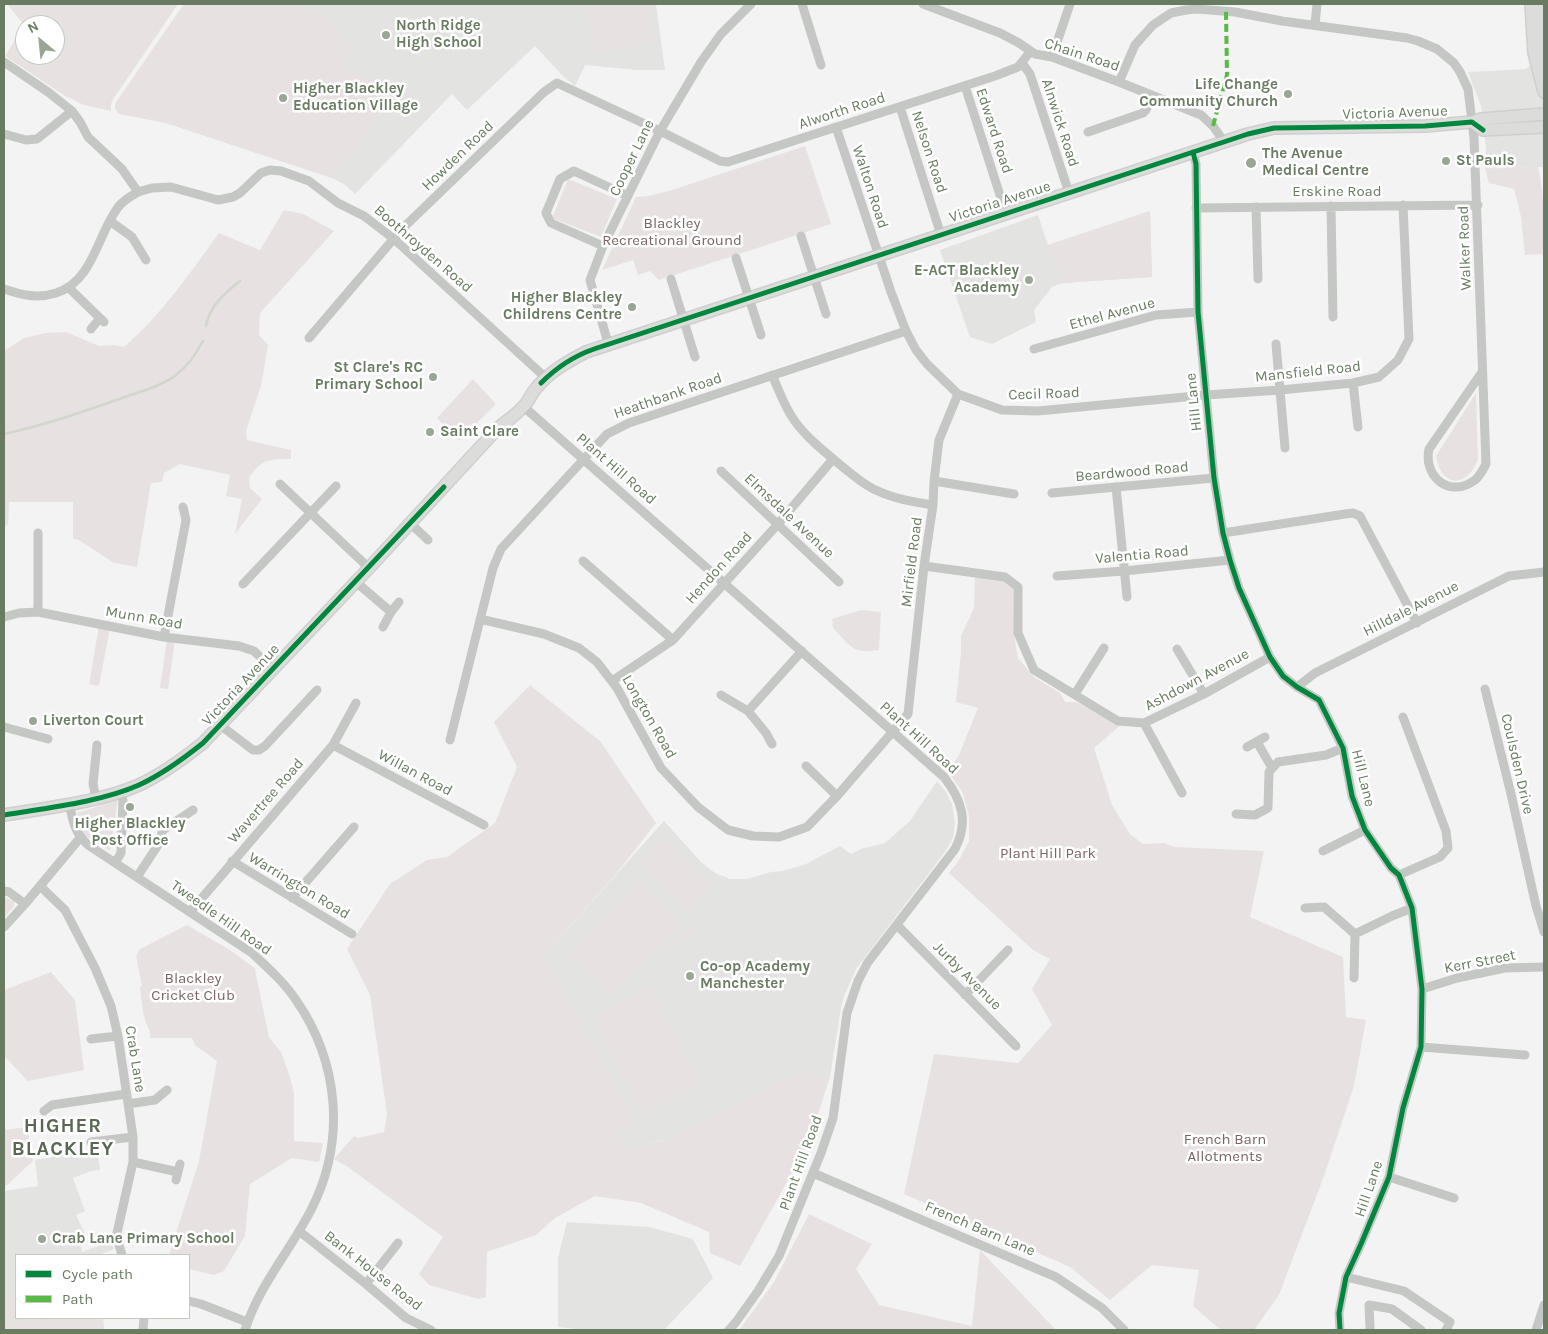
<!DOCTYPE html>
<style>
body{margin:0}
#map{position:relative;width:1548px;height:1334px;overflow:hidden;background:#f4f3f4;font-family:Karla,sans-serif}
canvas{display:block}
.frame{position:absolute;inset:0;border:5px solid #697c61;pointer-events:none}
.legend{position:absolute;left:15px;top:1254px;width:175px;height:65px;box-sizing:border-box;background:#fff;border:1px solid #c3cbc0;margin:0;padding:6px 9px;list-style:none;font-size:15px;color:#697c61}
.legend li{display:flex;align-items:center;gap:10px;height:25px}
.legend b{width:25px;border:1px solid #c3cbc0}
.north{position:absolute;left:15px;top:15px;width:50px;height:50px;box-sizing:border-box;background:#fff;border:1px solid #c3cbc0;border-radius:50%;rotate:332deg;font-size:14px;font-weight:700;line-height:20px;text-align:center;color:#697c61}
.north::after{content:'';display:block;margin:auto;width:18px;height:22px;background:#9aa694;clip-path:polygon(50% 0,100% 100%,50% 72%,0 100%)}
</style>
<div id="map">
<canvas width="1548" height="1334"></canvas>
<div class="frame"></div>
<ul class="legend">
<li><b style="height:6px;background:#00873e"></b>Cycle path</li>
<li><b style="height:6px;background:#58b947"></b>Path</li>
</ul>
<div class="north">N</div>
</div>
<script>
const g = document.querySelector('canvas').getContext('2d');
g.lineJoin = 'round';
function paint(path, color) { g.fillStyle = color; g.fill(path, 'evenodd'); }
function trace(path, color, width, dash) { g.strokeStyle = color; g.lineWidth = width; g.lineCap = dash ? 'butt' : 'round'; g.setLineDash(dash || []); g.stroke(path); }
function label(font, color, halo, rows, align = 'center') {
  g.font = font + ' Karla,sans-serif'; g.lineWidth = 5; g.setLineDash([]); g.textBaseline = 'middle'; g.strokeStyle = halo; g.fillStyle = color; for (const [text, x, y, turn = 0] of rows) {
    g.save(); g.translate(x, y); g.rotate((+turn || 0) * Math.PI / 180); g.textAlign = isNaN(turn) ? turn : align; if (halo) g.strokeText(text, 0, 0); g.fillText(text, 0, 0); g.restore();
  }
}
const built = new Path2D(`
 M184,4H656L665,70H637L585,65L575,86L564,77L535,46L467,110L452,94L355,194L344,184L332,178L166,123L118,113L115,107V104Z
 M1544,52V167L1485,169L1486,149L1481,106L1468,72L1526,69Z
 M1150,211L1152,277L1063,283L1052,287L1034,310L1036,322L992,344L970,337L940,250L1038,215L1048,245Z
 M937,781L946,792L952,804L955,823L953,838L945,852L856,969L844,996L841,1008L830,1077L818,1075L808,1071L666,1140L658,1141L629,1153L618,1133L544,955L664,821L701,862L715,873L730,879H747L771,872L783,871L806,864L840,846L851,854L861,849L885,843L910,821Z
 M97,1149L100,1170L91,1171L73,1178L85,1211L76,1215L86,1236L80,1238L82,1252L111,1241L114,1249L99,1255H16V1318H103L104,1330H4V1191L38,1186L35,1160Z
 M567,1222L649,1227L693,1239L713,1278L664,1330H586L558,1327V1258Z`);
const green = new Path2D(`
 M7,4H178L114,98L111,104V111L84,105L65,96L5,56L24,25ZM25,25H55V55H25Z
 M184,4H299L307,15L326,13L352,47L345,67L374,82L395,99L332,178L166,123L119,114L115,109V104Z
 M587,4H649L655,43L594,53Z
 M805,146L831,224L659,280L650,271L638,275L633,260L602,270L636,197L649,196L672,190Z
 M1538,167C1545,196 1544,224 1544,254L1525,255L1521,217L1514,189L1489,183L1485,169Z
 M568,179L617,199L601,237L552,218Z
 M284,210L303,214L334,231L260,313L259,335L268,345L261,386L246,431L247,440L291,450V459C270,459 261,459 249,478L250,488L262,499L235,534L242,499L226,496L230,475L180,464L164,473L162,482L151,483L137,567L114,563L79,540L73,539V502H9L8,525L4,526V351L24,338L45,333L66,332L99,346L114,345L124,347C162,314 190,273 219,233L260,250Z
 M1150,211L1152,277L1063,283L1048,245Z
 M473,379L496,404L459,441L437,418Z
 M1476,393L1478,460C1466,489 1441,487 1436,456L1474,396Z
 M975,576L1002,580L1013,589L1014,635L1018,658L1034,677L1060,693L1065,702H1076L1123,723L1094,748L1112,805L1130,834L1143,844L1164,843L1175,847L1264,851L1250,917L1343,957L1346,1017L1366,1020L1354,1086L1324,1176L1279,1295L1254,1330H1221L1193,1306L1199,1270L1152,1265L1110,1300L1070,1267L904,1194L934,1054L1018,1063L1052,1025L1032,989L1050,959L1033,950L949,873L959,860L969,841V816L962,791L948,772L959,755L978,708L956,702L961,652V636L974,608Z
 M861,610L881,612L879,650C851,654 851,646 833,628L832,619Z
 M99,626L110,628L99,686L89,684Z
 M167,639L175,640L168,689L160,688Z
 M530,685L600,741L656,823L616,874L544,955L636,1123L618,1133L629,1152L659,1141L666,1140L786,1078L808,1071L818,1075L830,1077L810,1139L796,1166L740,1266L710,1253L709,1232L641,1203L595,1196L555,1218L536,1235L487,1252L486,1297L478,1299L429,1285L419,1274L443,1237L348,1167L334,1159L354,1136L358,1138L384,1132L387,1114L370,995L347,949L390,884L427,860L447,857L495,823L517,767L494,722Z
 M118,800L110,851L82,834L77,813Z
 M664,837L712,886L686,912L638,863Z
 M640,881L682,924L610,996L568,954Z
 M4,897L14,901V906L4,918Z
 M695,924L698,927L656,967L655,966Z
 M187,925L230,950L256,969L255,970L269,1037L281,1052L290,1077L294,1093V1141L323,1143L319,1162L292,1158L250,1184L245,1236L224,1271L214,1275L189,1269V1255H169L199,1161L217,1061L195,1045L192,1038H150V1031C142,1020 142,1000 140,986H142L136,956L140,949Z
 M51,972L75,1000L84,1070L28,1081L4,1056V990Z
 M650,987L702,1084L643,1115L592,1019Z
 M27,1127L33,1161L4,1188V1130Z
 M809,1214L872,1244L856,1269L879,1305L972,1326L980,1250L1056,1330H739L774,1282Z
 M16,1294L17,1318L4,1323V1299Z
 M52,1318H103L104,1330H4V1325Z`);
const stream = new Path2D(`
 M206,326C210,305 224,294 240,281
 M4,434C46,425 88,410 128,396C145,390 164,385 177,374C189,365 196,354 203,341`);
const minor = new Path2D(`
 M802,4L821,65
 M923,4L1000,33L1019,43L1035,54L1052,57L1119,82L1201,115L1213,126L1224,142
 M1315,25L1317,4
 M1052,57L1070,4
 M4,62L48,92L72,111L80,122L88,137L122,169L138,192L152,188L171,187L218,200L233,197L240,193L261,173L270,170L281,171L309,181L338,203L364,216L394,239L546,378
 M1022,63L1030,74L1069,193
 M1119,82L1135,45L1153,25L1171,13L1186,10L1197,9L1235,12L1282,21L1407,38L1418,41L1437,49L1454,63L1460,72L1468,89L1474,138L1486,464C1483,470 1480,476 1475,480C1450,499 1423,477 1429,449L1482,372
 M965,86L1006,214
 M900,107L941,235
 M836,127L891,292L906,331L916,350L927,364L958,394L1002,410L1038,411L1206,395L1280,390L1353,383L1379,377L1398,360L1409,339L1403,205
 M1088,132L1143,113L1146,110L1152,95
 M4,134L26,140L37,139L72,111
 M1193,152L1196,164L1198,312L1214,478L1223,533L1230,560L1239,588L1270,657L1283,676L1297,687L1319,700L1343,748L1352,796L1365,830L1391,868L1399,875L1412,908L1422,989L1421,1047L1403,1108L1389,1177L1361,1244L1346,1277L1339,1313L1340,1330
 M1331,206L1333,317
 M1256,207L1258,279
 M1196,208L1478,205
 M110,221L132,237L146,260
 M801,236L826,314
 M603,246L551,223L546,213L560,179L574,171L628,196
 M736,258L761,335
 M671,279L695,357
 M69,288L104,322
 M4,289C22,295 37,299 56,293C94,281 97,234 119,206C124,200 131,196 138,192
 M91,329L100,318
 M309,338L402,229L544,92L557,83L660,131L720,161L728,162L995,76L1018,67L1030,52
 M608,343L590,280L603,246L660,131L701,62L721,34L751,4
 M1276,344L1285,448
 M1034,349L1156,315L1198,312
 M772,375C779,390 784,406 794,420C808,440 830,456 849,472C858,479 867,487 878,491C895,499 915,502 933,505
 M1353,383L1358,427
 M524,407L944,777C962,800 969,822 955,849L868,962L858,981L847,1013L833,1118L821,1153L779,1256L758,1291L736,1322L729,1330
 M721,471L839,582
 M934,481L1014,494
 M280,484L369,568
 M1116,487L1127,597
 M1052,493L1214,478
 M410,523L428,540
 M1223,533L1345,514L1353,513L1360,516L1417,623
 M583,561L673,640
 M924,566L1005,577L1018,587V633L1034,670L1118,721L1144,723L1204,694L1270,657
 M1057,576L1124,571L1230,560
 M356,582L391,612
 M243,584L336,486
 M38,612V533
 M4,617L19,613L38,612L164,637L239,646L254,651L273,669
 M480,619L544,634L579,648L597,662L617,688L661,768L698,807L728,830L753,836L779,837L807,827L837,796L908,714L924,566L933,505L934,481L939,440L958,394
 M383,627L391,612L399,602
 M164,637L186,520L183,507
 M1177,649L1204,694
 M612,681L673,640L778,524L833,459
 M1297,687L1315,673L1509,576L1544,572
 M1485,689L1511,794L1536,906L1544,932
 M1075,694L1104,648
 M721,695L748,711
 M1144,723L1182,793
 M220,725L253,750H259L265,746L317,690
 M4,727L48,739
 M450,740L493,568L501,549L607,434L629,423L906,331
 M1257,742L1272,768
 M772,744L766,733L748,711L802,651
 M333,745L484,825
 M1247,747L1265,737
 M806,766L837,796
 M96,798L93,784L97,745
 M69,803C73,821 74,832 88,845L252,953C268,968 284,982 296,1000C339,1062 346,1140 312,1208C291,1250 259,1285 245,1330
 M1236,814L1255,815L1268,808L1269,772L1278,762L1326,755L1343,748
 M1323,851L1365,830
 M232,861L352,934
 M115,863L121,853L123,800L120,792
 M1399,875L1440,857L1448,848L1446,831L1403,717
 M137,877L158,845L163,830L193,810
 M40,886L65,910L95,968L111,1006L118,1036L133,1137V1162L117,1233L118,1242L122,1255
 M4,891L9,892L25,904
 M292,898L354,827
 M1305,908L1324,907L1355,934L1392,916L1412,908
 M190,912L333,745L356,703
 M897,925L1016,1046
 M4,927L25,904L80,838
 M1354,978L1355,934
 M1422,989L1457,978L1505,968L1544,967
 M965,995L1008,950
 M91,1039L118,1036
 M1421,1047L1525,1055
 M128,1104L155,1100L167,1090
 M44,1111L52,1105L126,1094
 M91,1142L133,1137
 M133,1162L178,1172
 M813,1173L922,1220L1056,1277L1102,1308L1124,1330
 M1389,1177L1454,1198
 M176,1180L180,1164
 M299,1231L366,1284L406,1318L431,1330
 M1346,1277L1404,1291L1450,1322L1446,1330
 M366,1284L398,1243
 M189,1301L201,1304L247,1322
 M1370,1328L1369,1305L1392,1309L1421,1330
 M143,1330L144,1318
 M1536,1330L1544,1305`);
const major = new Path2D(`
 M1531,4L1534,53L1544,92
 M1541,4L1544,69
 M1472,122L1483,130L1544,127
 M4,815C46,808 101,802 139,785C163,774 183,759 203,743L369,568L496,430C505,422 516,415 523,407C528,403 530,396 534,391C547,373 567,362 586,352L1248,134L1274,128L1425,126L1472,122L1481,119L1544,114`);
const quiet = new Path2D(`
 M1213,126L1227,75L1226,11`);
const cycleway = new Path2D(`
 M1193,152L1196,164L1198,312L1214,478L1223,533L1230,560L1239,588L1270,657L1283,676L1297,687L1319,700L1343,748L1352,796L1365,830L1391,868L1399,875L1412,908L1422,989L1421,1047L1403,1108L1389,1177L1361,1244L1346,1277L1339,1313L1340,1330
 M541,383C556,368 574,356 594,349L1248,134L1274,128L1425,126L1472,122L1483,130
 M4,815C46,808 101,802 139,785C163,774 183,759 203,743L444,487`);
const markers = [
 [386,35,5,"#9aa694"],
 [1288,94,5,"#9aa694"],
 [283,98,5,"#9aa694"],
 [1446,161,5,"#9aa694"],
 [1251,163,6,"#9aa694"],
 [1029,280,5,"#9aa694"],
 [632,307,5,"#9aa694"],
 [433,377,5,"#9aa694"],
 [430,432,5,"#9aa694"],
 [33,721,5,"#9aa694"],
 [130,807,5,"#9aa694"],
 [690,976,5,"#9aa694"],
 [42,1239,5,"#9aa694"]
];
const poiNames = [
 ["North Ridge",396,26],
 ["High School",396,43],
 ["Life Change",1278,85,"right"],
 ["Community Church",1278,102,"right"],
 ["Higher Blackley",293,89],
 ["Education Village",293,106],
 ["The Avenue",1262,154],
 ["Medical Centre",1262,171],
 ["St Pauls",1456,161],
 ["E-ACT Blackley",1019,271,"right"],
 ["Academy",1019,288,"right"],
 ["Higher Blackley",622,298,"right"],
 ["Childrens Centre",622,315,"right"],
 ["St Clare's RC",423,368,"right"],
 ["Primary School",423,385,"right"],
 ["Saint Clare",440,432],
 ["Liverton Court",43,721],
 ["Higher Blackley",130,824,"center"],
 ["Post Office",130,841,"center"],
 ["Co-op Academy",700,967],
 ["Manchester",700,984],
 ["Crab Lane Primary School",52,1239]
];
const streetNames = [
 ["Chain Road",1082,55,18],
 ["Alworth Road",842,111,-18],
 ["Victoria Avenue",1395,113,-2],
 ["Alnwick Road",1060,123,72],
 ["Edward Road",994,131,72],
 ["Nelson Road",929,152,72],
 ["Howden Road",458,156,-44],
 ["Cooper Lane",632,158,-64],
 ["Walton Road",870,187,72],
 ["Erskine Road",1337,192],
 ["Victoria Avenue",1000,202,-18],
 ["Walker Road",1465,248,-92],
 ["Boothroyden Road",423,249,41],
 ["Ethel Avenue",1112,314,-15],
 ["Mansfield Road",1308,372,-6],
 ["Cecil Road",1044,394,-2],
 ["Heathbank Road",668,396,-19],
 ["Hill Lane",1194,402,-96],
 ["Plant Hill Road",616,469,41],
 ["Beardwood Road",1132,472,-5],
 ["Elmsdale Avenue",789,516,43],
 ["Valentia Road",1142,555,-5],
 ["Mirfield Road",912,562,-83],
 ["Hendon Road",719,568,-48],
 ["Hilldale Avenue",1411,609,-27],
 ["Munn Road",144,618,10],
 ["Ashdown Avenue",1197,680,-28],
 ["Victoria Avenue",241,685,-47],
 ["Longton Road",649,717,60],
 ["Plant Hill Road",919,738,42],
 ["Coulsden Drive",1517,764,77],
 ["Willan Road",415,773,28],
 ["Hill Lane",1363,778,76],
 ["Wavertree Road",266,801,-49],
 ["Warrington Road",299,886,31],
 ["Tweedle Hill Road",221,918,35],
 ["Kerr Street",1480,962,-11],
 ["Jurby Avenue",967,976,45],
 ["Crab Lane",135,1059,81],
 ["Plant Hill Road",801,1163,-70],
 ["Hill Lane",1369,1189,-71],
 ["French Barn Lane",980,1229,23],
 ["Bank House Road",373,1271,38]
];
const parkNames = [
 ["Blackley",672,224],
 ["Recreational Ground",672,241],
 ["Plant Hill Park",1048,854],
 ["Blackley",193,979],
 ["Cricket Club",193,996],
 ["French Barn",1225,1140],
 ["Allotments",1225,1157]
];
const districtNames = [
 ["HIGHER",63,1126],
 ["BLACKLEY",63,1149]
];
paint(built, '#e3e3e2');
paint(green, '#e7e1e2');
trace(stream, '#d2d6cc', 2.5);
trace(major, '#cfcfce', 14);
trace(minor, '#c5c7c5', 9);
trace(major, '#dcdddb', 11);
trace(quiet, '#58b947', 4, [8, 4]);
trace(cycleway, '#00873e', 5);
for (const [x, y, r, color] of markers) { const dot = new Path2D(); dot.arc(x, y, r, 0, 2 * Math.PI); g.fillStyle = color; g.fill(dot); trace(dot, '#fff', 2); }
label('bold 15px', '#697c61', '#fff', poiNames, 'left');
label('15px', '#697c61', '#fff', streetNames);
label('15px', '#7a6564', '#fff', parkNames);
g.letterSpacing = '1px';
label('bold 20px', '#596753', '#fff', districtNames);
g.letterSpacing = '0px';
</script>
